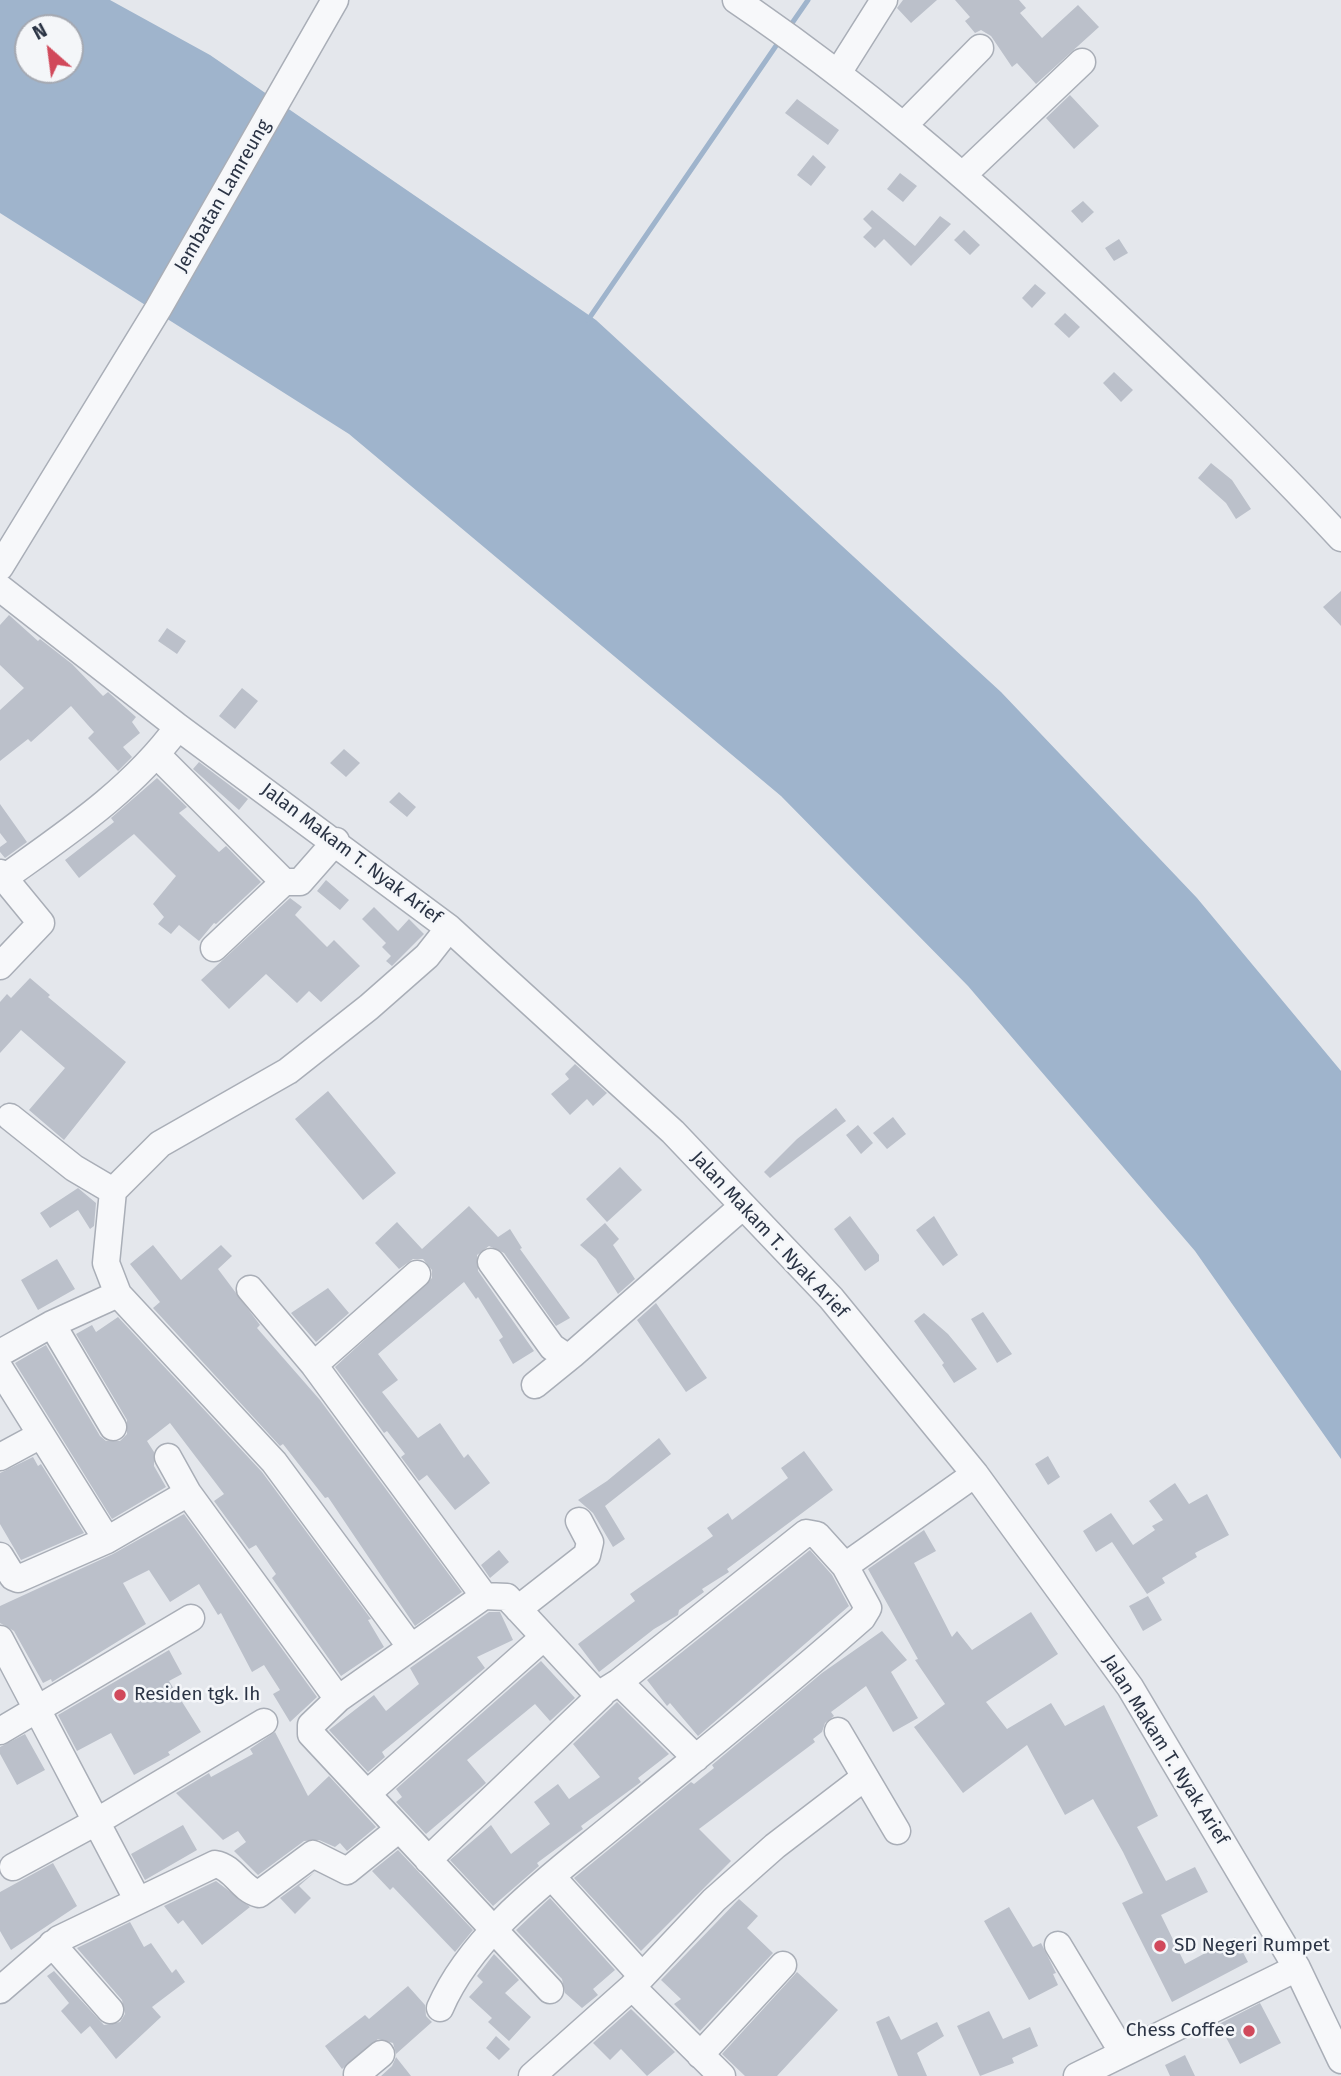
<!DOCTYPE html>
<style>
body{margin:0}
#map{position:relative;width:1341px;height:2076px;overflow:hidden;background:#e4e7ec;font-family:"Fira Sans",sans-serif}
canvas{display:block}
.north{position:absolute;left:14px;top:14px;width:70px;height:70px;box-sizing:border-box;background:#f4f6f9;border:2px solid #a4a8b1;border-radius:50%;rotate:332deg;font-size:19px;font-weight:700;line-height:28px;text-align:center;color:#2b3445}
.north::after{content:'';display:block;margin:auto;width:24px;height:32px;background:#d1495b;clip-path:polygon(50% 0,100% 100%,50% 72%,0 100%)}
</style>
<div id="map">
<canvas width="1341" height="2076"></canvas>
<div class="north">N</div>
</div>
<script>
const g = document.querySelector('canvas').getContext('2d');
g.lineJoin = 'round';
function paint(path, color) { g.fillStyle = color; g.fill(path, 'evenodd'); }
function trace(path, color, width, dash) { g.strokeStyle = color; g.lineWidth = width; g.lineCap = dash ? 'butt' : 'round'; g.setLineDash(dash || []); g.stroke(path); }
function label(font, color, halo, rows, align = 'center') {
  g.font = font + ' "Fira Sans",sans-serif'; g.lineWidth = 5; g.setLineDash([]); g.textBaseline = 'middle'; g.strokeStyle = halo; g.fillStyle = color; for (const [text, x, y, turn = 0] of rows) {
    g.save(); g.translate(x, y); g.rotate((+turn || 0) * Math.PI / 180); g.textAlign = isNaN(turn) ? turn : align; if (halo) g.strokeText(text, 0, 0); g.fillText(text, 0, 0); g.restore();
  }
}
const water = new Path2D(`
 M0,0H110L210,55L596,320L1001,692L1197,898L1341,1071V1459L1195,1251L968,986L781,796L349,434L0,213ZM28,28H70V70H28Z`);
const stream = new Path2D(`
 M788,29L808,0
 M588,320L780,40`);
const building = new Path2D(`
 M903,0H937L911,23L897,8Z
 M955,0H1019L1026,8L1020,13L1042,38L1078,5L1099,27L1036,84L1017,63L1012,67L991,36L981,30L975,33L965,21L970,17Z
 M1070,95L1099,126L1074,149L1046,118Z
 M797,99L839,130L828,145L785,113Z
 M813,155L826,167L811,186L797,175Z
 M900,173L917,186L903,202L887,189Z
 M1083,201L1094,212L1082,223L1071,211Z
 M872,210L915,246L940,216L951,224L911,266L884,239L875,248L863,237L872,228L863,219Z
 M964,230L980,245L970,255L954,240Z
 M1119,239L1128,253L1114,261L1105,248Z
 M1035,284L1046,293L1032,308L1022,298Z
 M1065,313L1080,327L1069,338L1054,324Z
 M1114,372L1133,390L1121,402L1103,383Z
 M1211,463L1232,480L1251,509L1236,519L1226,503L1198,478Z
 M1341,591V626L1323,607Z
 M9,615L38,641L40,639L72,664L103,696L108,692L136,717L132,722L140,733L123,747L132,757L118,771L88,738L94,732L71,706L31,742L28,739L0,761V710L24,688L0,665V625Z
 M167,628L186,641L177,654L158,641Z
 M242,688L258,701L235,729L219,716Z
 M344,749L360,763L346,777L330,763Z
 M199,762L248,799L239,810L193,769Z
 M157,778L187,807L179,813L219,852L226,846L261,882L216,924L214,923L199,941L179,925L171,934L158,924L164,917L153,904L176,876L134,834L79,878L65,860L114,822L111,818Z
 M399,792L416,807L407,817L389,802Z
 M0,804L27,842L5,858L0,852V847L7,842L0,833Z
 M326,880L349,900L340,910L317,891Z
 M290,898L302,907L295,915L327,947L334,940L360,966L321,1002L309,991L297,1003L266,974L229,1009L201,980Z
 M374,907L398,931L409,919L424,934L392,966L386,961L391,956L382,947L386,943L362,919Z
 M30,978L50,995L48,997L126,1062L64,1140L29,1110L65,1068L21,1030L0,1053V1002L7,994L11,998Z
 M575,1064L607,1093L593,1106L587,1099L570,1115L551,1094L569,1079L565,1074Z
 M328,1091L396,1173L363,1200L295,1119Z
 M836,1108L846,1121L770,1178L764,1172L797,1139Z
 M893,1117L906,1134L887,1149L873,1133Z
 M858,1125L873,1143L861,1154L846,1135Z
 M620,1167L642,1190L607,1222L586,1199Z
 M78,1188L96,1203L94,1226L90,1229L78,1210L50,1228L40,1213Z
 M469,1206L498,1237L510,1229L522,1248L520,1249L570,1318L556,1326L504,1253L489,1246L477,1255L478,1271L534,1351L513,1364L499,1340L503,1337L478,1297L476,1299L464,1282L378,1354L398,1380L382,1392L418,1438L440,1423L464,1458L468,1454L490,1483L455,1510L427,1475L419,1481L401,1457L405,1454L387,1431L384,1433L335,1367L432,1278V1270L423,1259H413L399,1269L375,1243L397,1222L422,1249Z
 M850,1216L879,1255V1261L865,1271L834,1229Z
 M934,1216L958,1255L943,1266L916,1230Z
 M605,1223L619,1239L613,1245L635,1279L618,1294L596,1259L580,1245Z
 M153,1245L181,1280L221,1245L232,1256L218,1269L260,1325L257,1328L320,1400L462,1592L415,1626L328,1497L325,1498L283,1444L280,1446L153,1308L160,1302L130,1264Z
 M57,1259L75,1289L38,1310L21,1280Z
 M328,1288L349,1313L316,1342L291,1313Z
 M656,1303L707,1378L686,1392L637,1320Z
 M983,1312L1012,1354L997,1363L971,1319Z
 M924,1313L948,1334L977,1369L954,1383L942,1365L944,1363L914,1321Z
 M118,1317L262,1472L371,1619L368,1620L384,1647L341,1676L272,1578L276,1574L256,1545L249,1549L214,1501L224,1494L170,1423L147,1441L154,1452V1466L166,1487L112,1519L15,1363L46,1345L100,1436L106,1441H120L127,1434V1420L76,1334L92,1325L96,1332Z
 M659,1438L671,1454L605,1506L625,1539L613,1547L593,1513L578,1500L607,1481Z
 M804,1451L833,1490L727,1569L729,1572L702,1589L704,1592L679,1610L678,1615L654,1629L599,1672L578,1644L635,1601L630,1594L713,1536L707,1528L728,1513L732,1520L788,1478L781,1468Z
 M1048,1456L1060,1477L1048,1485L1035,1464Z
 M33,1457L38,1466L41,1464L84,1533L21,1560L0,1524V1473Z
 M1175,1483L1189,1504L1207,1494L1229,1535L1195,1553L1197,1557L1162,1578L1165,1583L1147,1594L1112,1542L1096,1552L1083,1531L1111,1513L1133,1545L1155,1530L1152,1526L1163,1520L1149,1501Z
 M184,1514L317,1697L290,1722L273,1694L280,1690L264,1665L252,1672L221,1613L218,1615L199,1584L170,1602L149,1570L123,1583L146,1624L52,1682L51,1679L43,1683L14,1631L0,1623V1606L113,1554Z
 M924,1530L936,1551L914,1563L952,1637L957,1631L972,1650L1031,1612L1058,1654L986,1702L1007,1729L1051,1703L1065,1726L1104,1705L1158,1816L1137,1827L1166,1881L1195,1867L1208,1892L1161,1915L1185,1964L1235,1937L1248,1962L1172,2002L1122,1903L1143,1893L1123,1852L1093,1799L1065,1815L1027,1745L963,1793L914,1727L945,1704L915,1660L918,1659L868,1569Z
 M499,1550L509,1562L490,1578L481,1565Z
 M810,1550L832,1575L849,1606L698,1736L670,1703L667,1706L647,1680Z
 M1148,1596L1162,1620L1143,1631L1129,1606Z
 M489,1612H500L513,1640L477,1657L485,1668L382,1752L385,1757L368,1772L329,1730L374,1695L386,1711L419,1684L410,1668Z
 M882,1631L907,1660L891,1672L918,1718L893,1732L866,1686L831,1712L834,1716L825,1723L822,1732L813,1739L815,1742L699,1829L731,1861L641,1951L574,1878L691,1782L694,1784L714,1768L712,1765L822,1673Z
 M169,1650L182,1674L169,1681L201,1732L168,1752L170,1755L134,1775L111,1733L77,1751L58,1715Z
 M541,1661L575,1698L550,1721L535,1704L467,1760L486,1783L426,1834L396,1802L402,1797L396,1789Z
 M617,1702L669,1754L638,1778L641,1782L581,1826L583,1829L537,1863L539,1866L493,1906L450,1860L491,1825L511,1854L550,1824L534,1802L558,1784L569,1799L600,1777L573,1744Z
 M275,1732L308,1796L329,1776L376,1827L347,1851L340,1843L335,1847L319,1840L304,1841L258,1875L234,1851L246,1842L238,1831L223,1840L176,1793L209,1773L211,1777L253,1754L250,1749Z
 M25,1734L45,1770L17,1785L0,1754V1747Z
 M183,1825L197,1850L145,1880L131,1854Z
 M398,1850L473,1930L455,1952L393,1887L390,1890L372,1871Z
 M53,1863L77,1906L11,1950L0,1931V1892Z
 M315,1872L299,1886L311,1898L295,1914L280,1898Z
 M216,1881L250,1907L202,1945L183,1920L178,1924L164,1906Z
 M550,1898L615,1970L593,1989L598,1995L582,2008L565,1993L562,1979L516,1930Z
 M739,1899L758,1916L747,1928L773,1953L700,2031L674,2004L681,1999L661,1980Z
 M1009,1907L1033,1947L1041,1943L1056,1973L1053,1974L1058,1985L1029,2000L984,1921Z
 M130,1922L144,1947L151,1943L172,1973L176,1969L185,1982L152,2007L161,2017L116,2059L90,2026L81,2034L61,2011L69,2003L47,1976L54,1971L104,2025L120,2022L125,2014L122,2000L77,1948Z
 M494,1954L519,1980L505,1993L531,2017L509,2041L488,2022L492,2018L469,1997L483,1982L477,1976Z
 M797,1972L838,2010L777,2076H745L722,2054Z
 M408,1986L425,2005L426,2016L432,2022L396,2054L393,2043L378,2039L342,2069L325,2046L365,2015L369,2019Z
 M1260,2003L1281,2043L1240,2064L1219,2024Z
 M631,2009L675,2052L647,2076L621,2049L610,2060L593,2043Z
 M989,2011L1003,2039L1030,2027L1038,2046L1012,2058L1014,2063L980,2076L957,2026Z
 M889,2016L901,2040L937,2022L944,2036L917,2053L927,2076H898L876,2022Z
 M496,2036L510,2049L499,2060L486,2048Z
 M1185,2055L1195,2076H1170L1165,2065Z
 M396,2057L411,2076H381L392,2066Z`);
const minor = new Path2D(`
 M736,0C860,84 966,176 1076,278C1167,362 1257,447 1341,538
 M838,73L884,0
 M905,124L980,48
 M964,174L1082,62
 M0,567L158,309L335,0
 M0,588L178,727L449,928L673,1132L831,1298L975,1474L1130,1687L1297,1968L1341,2060
 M157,755L284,882
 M0,873L4,878C67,833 132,790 178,727
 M214,948L284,882H300L336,841
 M0,966L41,923L4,878
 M10,1117L74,1168L113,1191
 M491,1262L552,1347L565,1356L572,1355L743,1206
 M250,1289L314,1365L484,1596L338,1699L311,1725V1734L550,1990
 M52,1324L113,1427
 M0,1353L52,1324L118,1294
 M314,1365L417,1274
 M0,1369L107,1540
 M535,1385L572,1355
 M0,1457L39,1436
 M168,1457L188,1493
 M0,1556L13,1577L18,1579L107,1540L188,1493L338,1699
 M484,1596L507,1597L598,1695L619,1682L806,1533L817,1535L845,1566
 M518,1609L587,1555L590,1542L579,1521
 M0,1639L138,1901
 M410,1646L274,1462L118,1294L106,1263L113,1191L160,1144L288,1071L369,1007L427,956L449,928
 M619,1682L696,1758
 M0,1731L191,1618
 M838,1731L897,1831
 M368,1793L544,1637
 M428,1860L602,1694
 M13,1867L96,1822L264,1722
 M552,1877L642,1976
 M52,1944L110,2010
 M1058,1945L1123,2053
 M632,1987L722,2076
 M0,1990L59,1939L215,1864C234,1867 240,1889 259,1894L313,1854L347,1871L399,1829
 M440,2008C474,1929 562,1869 626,1815C705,1750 785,1686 862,1618L868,1608L845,1566L975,1474
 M700,2055L783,1965
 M359,2076L357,2074L381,2054
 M532,2076L632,1987L714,1900L775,1846L865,1777
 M1077,2076L1297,1968`);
const markers = [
 [120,1695,7,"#d1495b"],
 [1160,1946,7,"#d1495b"],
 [1249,2031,7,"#d1495b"]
];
const streetNames = [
 ["Jembatan Lamreung",223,196,-60],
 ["Jalan Makam T. Nyak Arief",351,854,37],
 ["Jalan Makam T. Nyak Arief",769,1235,47],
 ["Jalan Makam T. Nyak Arief",1165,1750,58]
];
const poiNames = [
 ["Residen tgk. Ih",134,1695],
 ["SD Negeri Rumpet",1174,1946],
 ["Chess Coffee",1235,2031,"right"]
];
paint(water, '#9fb4cc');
trace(stream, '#9fb4cc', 5);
paint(building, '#bbc0ca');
trace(minor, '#a9aeb7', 29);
trace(minor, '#f7f8fa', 26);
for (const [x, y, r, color] of markers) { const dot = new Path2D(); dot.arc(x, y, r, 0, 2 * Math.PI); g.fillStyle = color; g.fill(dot); trace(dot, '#f4f6f9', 2.5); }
label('19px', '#2b3445', '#f4f6f9', streetNames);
label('19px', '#2b3445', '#f4f6f9', poiNames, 'left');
</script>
